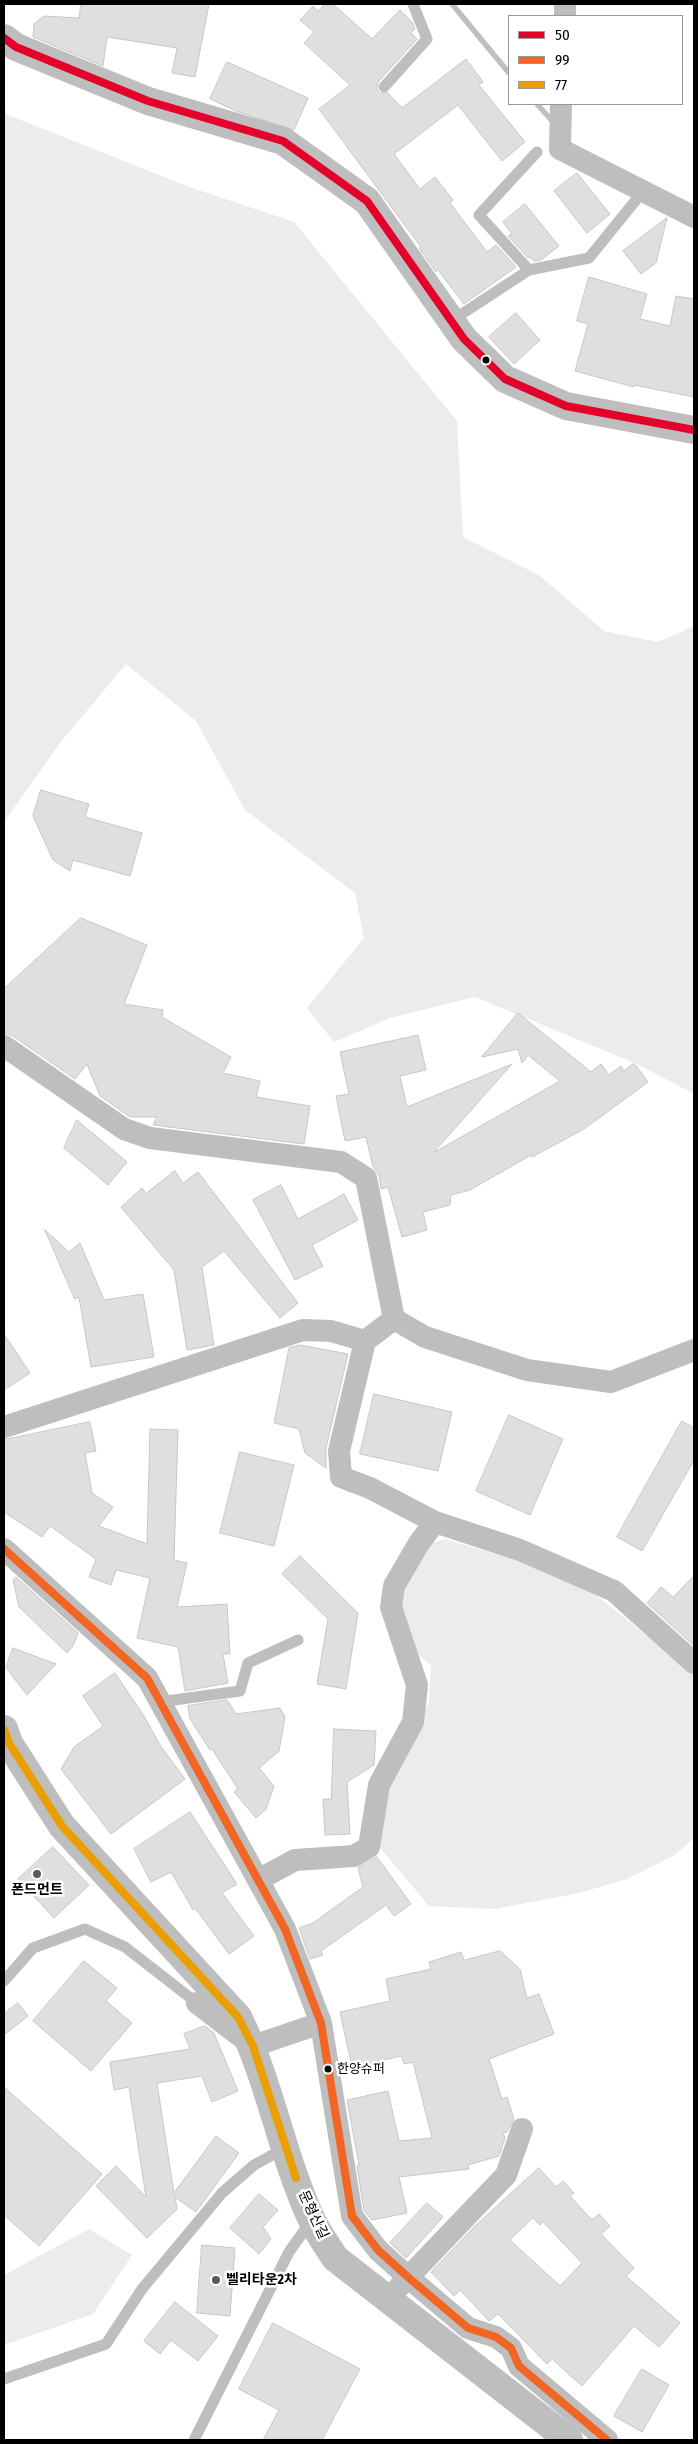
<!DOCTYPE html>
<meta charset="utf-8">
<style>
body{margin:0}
#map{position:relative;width:698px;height:2444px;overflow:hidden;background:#fff;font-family:"Fira Sans Condensed",sans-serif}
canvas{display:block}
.frame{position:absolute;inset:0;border:5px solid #000;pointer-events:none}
.legend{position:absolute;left:508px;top:15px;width:175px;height:90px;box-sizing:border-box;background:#fff;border:1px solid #999;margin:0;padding:6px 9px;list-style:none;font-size:15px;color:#000}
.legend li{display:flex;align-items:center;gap:10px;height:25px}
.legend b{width:25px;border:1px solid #999}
</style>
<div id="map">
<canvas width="698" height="2444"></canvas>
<div class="frame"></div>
<ul class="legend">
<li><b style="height:6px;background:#e4002b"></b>50</li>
<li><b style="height:6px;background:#f26522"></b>99</li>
<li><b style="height:6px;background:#eb9e00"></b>77</li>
</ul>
</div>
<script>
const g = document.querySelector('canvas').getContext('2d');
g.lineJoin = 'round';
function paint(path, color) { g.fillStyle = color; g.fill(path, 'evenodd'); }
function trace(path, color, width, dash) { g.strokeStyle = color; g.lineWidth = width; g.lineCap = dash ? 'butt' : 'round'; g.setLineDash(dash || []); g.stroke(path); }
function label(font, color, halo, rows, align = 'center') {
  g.font = font + ' "Fira Sans Condensed","Noto Sans KR",sans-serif'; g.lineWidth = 5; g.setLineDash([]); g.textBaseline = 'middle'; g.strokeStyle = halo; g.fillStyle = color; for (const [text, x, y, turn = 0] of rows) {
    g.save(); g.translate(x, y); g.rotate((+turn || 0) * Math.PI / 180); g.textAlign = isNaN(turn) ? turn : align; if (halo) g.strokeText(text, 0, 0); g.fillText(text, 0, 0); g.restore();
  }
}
const green = new Path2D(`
 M4,110L8,115L189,187L294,222L457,421L463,537L539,575L604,631L658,642L694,626V1094L637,1064L475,997L390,1018L334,1042L307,1008L364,938L355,893L245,810L196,721L126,664L60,743L4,822Z
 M445,1539L573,1577L694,1673V1838L675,1855L627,1879L579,1893L495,1909L429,1906L372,1838L385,1794L408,1739L429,1702L431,1666L403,1641L401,1569L417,1548Z
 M89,2229L132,2255L93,2314L4,2345V2275Z`);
const stream = new Path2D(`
 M452,4L509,73
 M537,104L554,123`);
const building = new Path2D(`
 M81,4H209L195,77L172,73L177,48L107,37L103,66L33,37L34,24L44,16L79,18Z
 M325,4H333L372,39L400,10L412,22L415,29L411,33L417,39L378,82L377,89L379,93H388L402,108L466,59L483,82L479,85L525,142L502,161L458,105L394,154L420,189L435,177L453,200L450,203L487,252L496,245L516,267L464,304L438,270L436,272L419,248L421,247L319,109L350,85L304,43L314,32L300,20L313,6L318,11Z
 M227,62L308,98L294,130L236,111L210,99Z
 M577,173L610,214L587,233L554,191Z
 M525,204L559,246L541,260L534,261L530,257L528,258L508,236L512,234L503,222Z
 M667,218L656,263L641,274L623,251Z
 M589,277L647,294L640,319L670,326L676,296L694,299V397L634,385V387L575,371L588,324L577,321Z
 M516,313L540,340L514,364L489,337Z
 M41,790L89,804L85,817L142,833L130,876L73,860L70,871L53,860L33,816Z
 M81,918L147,945L124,1004L163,1010L162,1017L231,1057L223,1073L260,1081L256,1097L310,1106L304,1144L153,1125L157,1117H130L100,1096L87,1064L75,1079L13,1036L4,1033V989Z
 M518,1013L591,1072L601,1064L609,1075L621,1066L624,1071L634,1063L648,1082L584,1129L532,1157L531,1155L470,1190L451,1195L450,1205L423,1212L427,1230L402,1237L388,1187L381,1189L379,1175L373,1167L366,1137L345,1141L336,1096L349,1094L340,1052L418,1035L426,1070L400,1076L407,1107L512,1064L433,1153L560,1081L528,1055L522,1063L518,1049L482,1057Z
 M77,1120L127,1162L108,1185L64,1148Z
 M175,1171L183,1183L198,1172L298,1303L280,1318L224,1251L202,1267L214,1345L187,1350L174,1270L121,1207L142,1188L146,1193Z
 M281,1185L298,1219L344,1194L358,1220L312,1245L323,1266L295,1280L253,1200Z
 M45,1230L69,1252L80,1243L104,1300L143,1294L154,1357L91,1367L79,1297L75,1299Z
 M4,1334L30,1373L4,1390Z
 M300,1345L348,1354L326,1448V1468L305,1453L299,1429L274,1423L289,1348Z
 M374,1394L452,1412L438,1471L360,1454Z
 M509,1415L563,1439L530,1515L476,1491Z
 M682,1421L694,1428V1460L642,1551L617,1537Z
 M90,1422L96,1451L85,1453L92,1493L113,1507L99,1526L147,1544L150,1429L178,1430L174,1560L187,1563L177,1607L227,1604L230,1654H223L228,1683L185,1691L178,1647L137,1638L150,1578L116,1570L111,1585L89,1577L96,1559L50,1526L42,1537L4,1512V1440Z
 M240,1452L294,1465L274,1546L220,1533Z
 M300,1556L358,1613L346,1689L317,1684L328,1619L282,1574Z
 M694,1576V1646L647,1603L661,1587L673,1597Z
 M16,1577L78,1633L73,1646L67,1653L19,1607L13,1580Z
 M13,1648L56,1664L27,1695L6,1668Z
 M115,1673L144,1716L160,1745L185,1779L111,1834L61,1769L74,1747L103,1726L83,1696Z
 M227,1700L236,1714L280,1708L285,1717L279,1751L259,1768L274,1786L266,1809L256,1818L234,1792L238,1789L212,1749L210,1750L190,1719L188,1706Z
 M334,1729L376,1731L374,1765L347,1782L350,1834L325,1835L323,1799H331Z
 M190,1812L237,1884L222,1893L254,1936L229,1954L195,1908L193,1910L171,1872L151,1882L134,1849Z
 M53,1847L89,1885L54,1918L18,1879Z
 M377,1857L411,1904L394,1916L386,1905L321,1951L323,1955L310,1959L299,1928L313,1923L363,1887L358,1868Z
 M500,1951L520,1969L527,1998L539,1994L554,2034L489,2059L502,2099L507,2097L514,2119L507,2132L503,2133L505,2138L499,2156L468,2165L469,2169L399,2177L407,2213L372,2220L364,2211L357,2166L359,2165L347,2100L388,2091L399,2141L432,2138L413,2062L404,2064L402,2056L352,2067L340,2012L390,2001L386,1979L431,1969L429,1962L461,1952L464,1960Z
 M84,1961L117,1988L106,2001L132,2023L91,2071L33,2021Z
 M18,2003L28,2016L4,2035V2014Z
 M205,2026L214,2033L238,2091L212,2102L202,2076L157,2083L174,2193L216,2136L239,2153L196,2212L175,2197L177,2209L147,2238L96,2186L116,2166L146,2197L129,2087L114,2090L110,2062L190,2049L184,2034Z
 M4,2087L102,2174L39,2246L4,2215Z
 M539,2168L556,2187L563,2181L574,2193L570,2196L592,2220L599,2214L610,2226L601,2234L634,2268L626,2276L680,2323L659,2347L634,2326L582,2386L552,2359L547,2364L498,2314L489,2321L460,2290L454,2296L431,2272L476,2225ZM533,2218L540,2225L543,2222L582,2263L560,2286L510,2240Z
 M259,2194L278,2210L263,2227L271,2239L259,2254L230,2228Z
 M427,2203L443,2217L406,2258L390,2243Z
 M202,2245L235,2248L230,2316L197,2313Z
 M175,2302L218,2336L198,2361L171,2340L160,2354L144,2341Z
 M273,2323L360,2369L322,2440H263L279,2410L239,2389Z
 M642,2369L669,2385L642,2432L614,2416Z`);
const service = new Path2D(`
 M384,87L427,39L413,4
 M529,270L479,215L537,152
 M451,321L529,270L589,258L636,200
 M159,1702L240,1691L248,1663L298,1640
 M4,1981L33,1948L85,1929L125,1947L197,2003
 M4,2379L106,2344L142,2289L222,2193L254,2165L285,2148
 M194,2440L289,2252L311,2221`);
const minor = new Path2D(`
 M565,16V4
 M561,104L560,149L694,217
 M4,1046L124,1129L150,1138L341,1162L366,1178L394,1319L425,1337L527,1370L611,1382L694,1350
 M394,1319L365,1341L339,1451L341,1477L370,1488L435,1522L520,1550L614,1591L694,1663
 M4,1427L303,1330L331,1331L365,1341
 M4,1549L147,1678L285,1929L321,2023L352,2216L378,2250L409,2278L468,2328L496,2337L511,2348L519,2366L607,2440
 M258,1880L295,1860L354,1856L369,1847L379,1785L413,1722L417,1685L391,1607L394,1586L419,1543L435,1522
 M197,2003L253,2046L321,2023
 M399,2287L506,2175L522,2129`);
const tertiary = new Path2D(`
 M4,38L16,47L148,101L283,141L367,201L464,339L505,379L566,406L694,430
 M4,1729L9,1743L62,1826L238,2017C270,2081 281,2153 311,2218C317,2232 327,2245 335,2258L569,2440`);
const bus1 = new Path2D(`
 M4,38L16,47L148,101L283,141L367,201L464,339L505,379L566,406L694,430`);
const bus2 = new Path2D(`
 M4,1549L147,1678L285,1929L321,2023L352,2216L378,2250L409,2278L468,2328L496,2337L511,2348L519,2366L607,2440`);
const bus3 = new Path2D(`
 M4,1729L9,1743L62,1826L238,2017L253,2046L296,2178`);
const markers = [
 [486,360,4.5,"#000"],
 [37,1874,5,"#595959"],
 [328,2069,4.5,"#000"],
 [216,2280,5,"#595959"]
];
const busNames = [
 ["한양슈퍼",337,2069]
];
const poiNames = [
 ["폰드먼트",37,1890],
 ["벨리타운2차",226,2280,"left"]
];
const streetNames = [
 ["문형산길",313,2215,65]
];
paint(green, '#ececec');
trace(stream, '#bfbfbf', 5.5);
paint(building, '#dfdfdf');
trace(building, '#c7c7c7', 1);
trace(service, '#bebebe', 11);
trace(minor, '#bebebe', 22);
trace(tertiary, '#bebebe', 28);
trace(bus1, '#e4002b', 8);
trace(bus2, '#f26522', 8);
trace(bus3, '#eb9e00', 8);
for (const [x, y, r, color] of markers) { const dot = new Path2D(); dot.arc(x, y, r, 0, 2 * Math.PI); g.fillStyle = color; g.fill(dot); trace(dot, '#fff', 2); }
label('13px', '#000', '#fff', busNames, 'left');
label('bold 14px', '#000', '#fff', poiNames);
label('14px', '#000', '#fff', streetNames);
</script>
